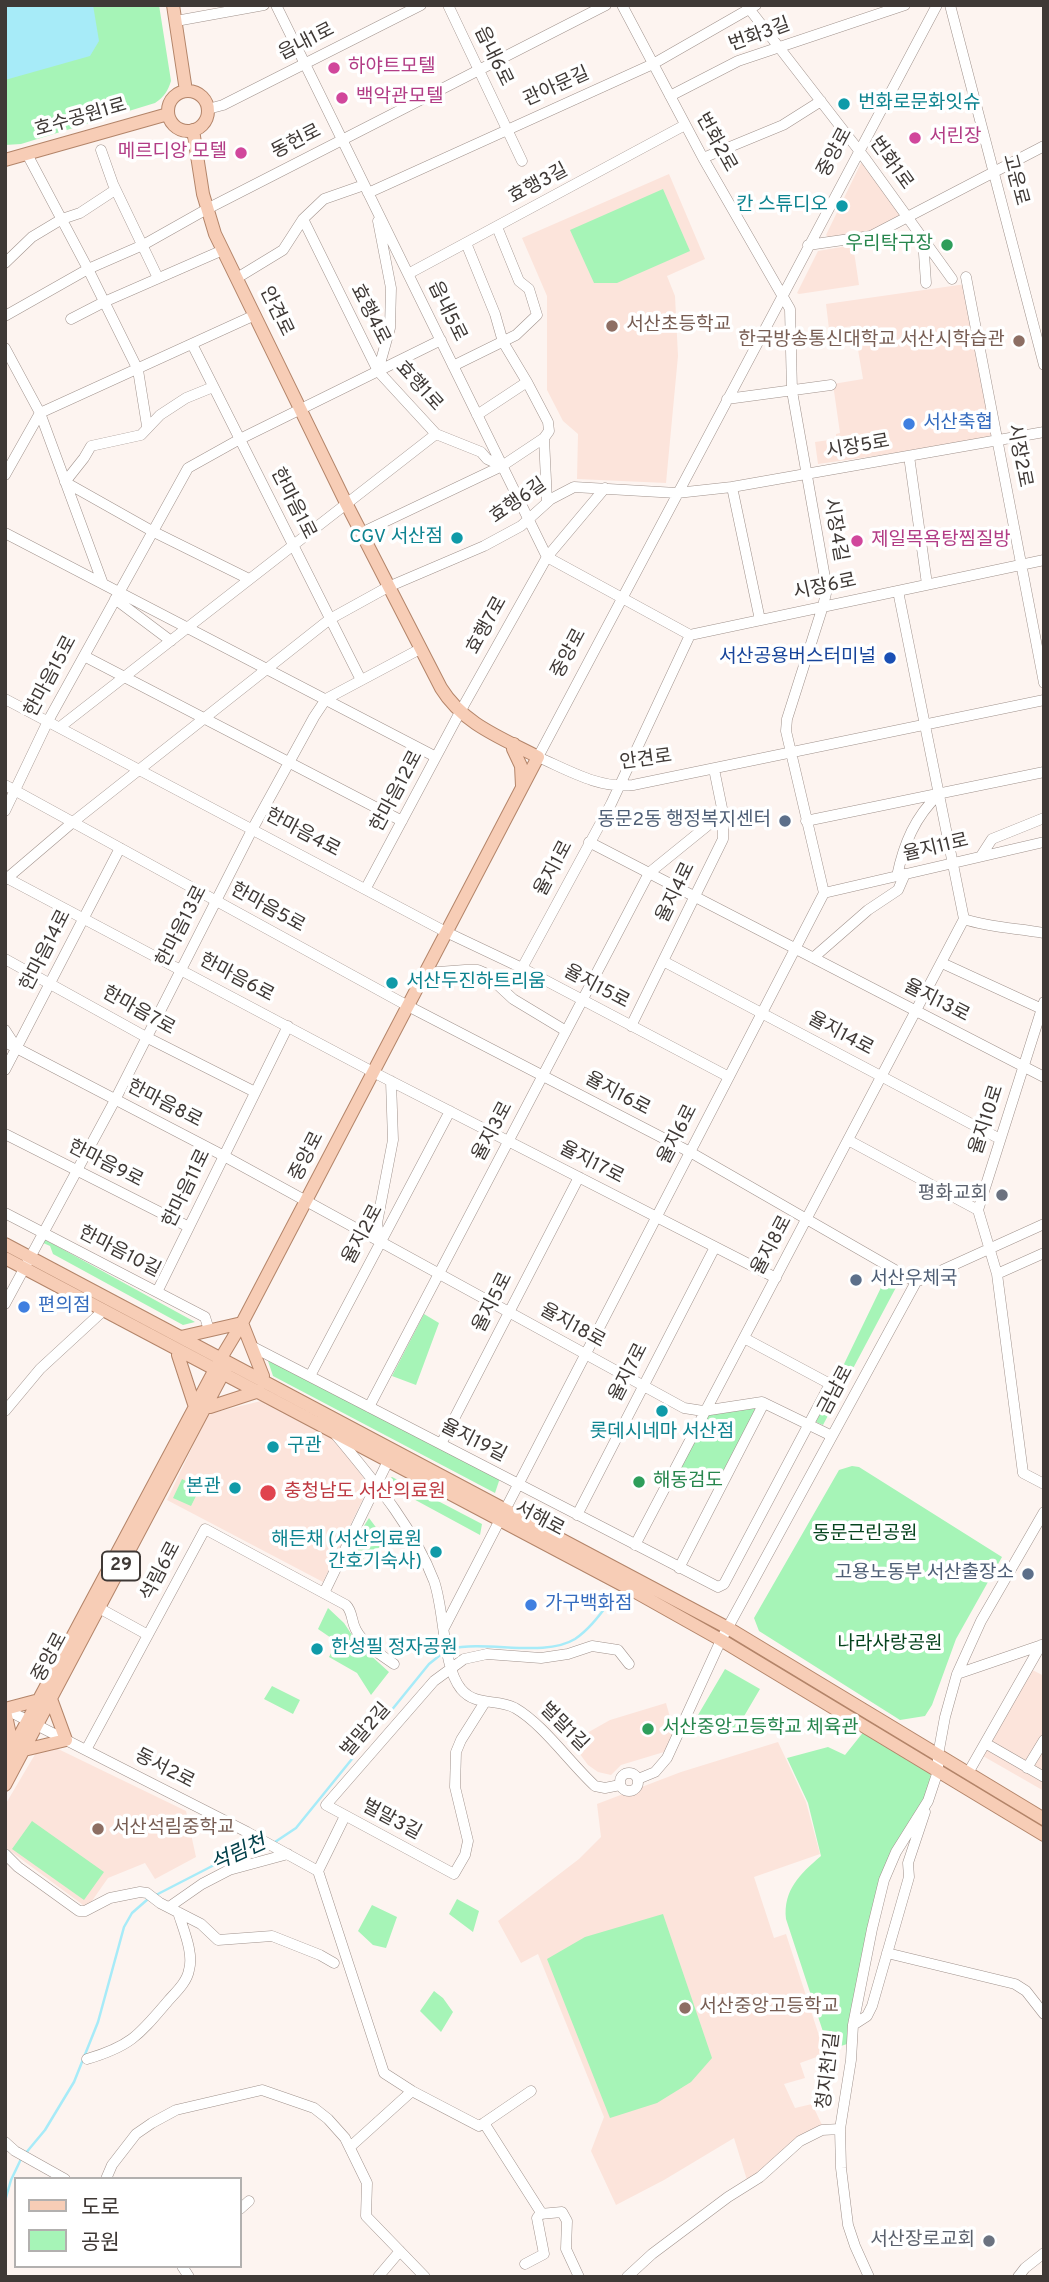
<!DOCTYPE html>
<meta charset="utf-8">
<style>
body{margin:0}
#map{position:relative;width:1049px;height:2282px;overflow:hidden;background:#fdf4f0;font-family:Overpass,"Noto Sans KR",sans-serif}
canvas{display:block}
.frame{position:absolute;inset:0;border:7px solid #3f3936;pointer-events:none}
.legend{position:absolute;left:14px;top:2177px;width:228px;height:91px;box-sizing:border-box;background:#fff;border:2px solid #b2b0af;margin:0;padding:9px 12px;list-style:none;font-size:21px;color:#3f3936}
.legend li{display:flex;align-items:center;gap:14px;height:35px}
.legend b{width:35px;border:2px solid #b2b0af}
</style>
<div id="map">
<canvas width="1049" height="2282"></canvas>
<div class="frame"></div>
<ul class="legend">
<li><b style="height:9px;background:#f7cdb6"></b>도로</li>
<li><b style="height:19px;background:#a6f4b7"></b>공원</li>
</ul>
</div>
<script>
const g = document.querySelector('canvas').getContext('2d');
g.lineJoin = 'round';
function paint(path, color) { g.fillStyle = color; g.fill(path, 'evenodd'); }
function trace(path, color, width, dash) { g.strokeStyle = color; g.lineWidth = width; g.lineCap = dash ? 'butt' : 'round'; g.setLineDash(dash || []); g.stroke(path); }
function label(font, color, halo, rows, align = 'center') {
  g.font = font + ' Overpass,"Noto Sans KR",sans-serif'; g.lineWidth = 7; g.setLineDash([]); g.textBaseline = 'middle'; g.strokeStyle = halo; g.fillStyle = color; for (const [text, x, y, turn = 0] of rows) {
    g.save(); g.translate(x, y); g.rotate((+turn || 0) * Math.PI / 180); g.textAlign = isNaN(turn) ? turn : align; if (halo) g.strokeText(text, 0, 0); g.fillText(text, 0, 0); g.restore();
  }
}
const built = new Path2D(`
 M862,161L901,214V219L868,233L867,231L829,238L826,235Z
 M669,174L705,259L667,276L675,296L678,356L666,483L577,479L578,434L563,421L547,390V296L522,238Z
 M853,245L859,285L799,294L797,293L818,251Z
 M966,284L996,439L818,464L815,442L836,439V434L840,433L833,384L863,379L854,326L829,329L826,304Z
 M261,1401L337,1440L369,1486L323,1582L167,1500L208,1414Z
 M1025,1666L1044,1676V1791L976,1752Z
 M666,1703L675,1735L664,1752L621,1765L611,1775L598,1772L588,1765L571,1742L610,1720Z
 M778,1742L806,1802L820,1854L754,1877L774,1938L786,1934L825,2054L800,2063L805,2078L784,2084L795,2108L812,2104L823,2127L763,2171L747,2180L734,2138L664,2180L616,2205L591,2151L604,2117L538,1954L521,1963L498,1921L579,1859L601,1837L597,1804L681,1772Z
 M52,1746L186,1811L196,1857L155,1879L145,1863L108,1878L87,1908L5,1847V1805L37,1751Z`);
const green = new Path2D(`
 M5,5H159L171,81C168,91 164,97 155,103L21,144L5,145Z
 M663,189L690,251L617,283H594L570,230Z
 M44,1239L195,1322L183,1325L53,1254L50,1246L41,1242Z
 M889,1271L901,1278L823,1425L816,1422Z
 M424,1314L439,1323L416,1385L392,1376Z
 M266,1355L500,1478L495,1493L273,1376Z
 M758,1406L716,1488L679,1467L705,1414Z
 M852,1466L859,1467L1002,1557L956,1639L932,1705L925,1716L900,1720L759,1631L754,1618L839,1470Z
 M392,1477L482,1524L480,1535L384,1483Z
 M182,1479L192,1484L196,1496L191,1506L173,1498Z
 M369,1518L387,1542L349,1569L343,1559Z
 M328,1608L344,1623L358,1644L389,1672L371,1695L357,1673L329,1657L337,1642L318,1629Z
 M725,1669L760,1689L733,1735L698,1715Z
 M272,1686L300,1700L293,1714L264,1699Z
 M865,1730L930,1772L931,1778L928,1795L884,1874L847,2044L829,2050L786,1919C783,1890 800,1874 821,1856L808,1803L787,1758L828,1747L845,1755Z
 M32,1821L104,1872L84,1900L12,1849Z
 M457,1899L479,1911L473,1932L449,1914Z
 M372,1905L397,1917L386,1948L373,1945L358,1931Z
 M663,1914L712,2058L691,2082L657,2103L610,2118L547,1959L585,1937Z
 M434,1991L443,1998L453,2012L441,2032L420,2011Z`);
const water = new Path2D(`
 M5,5H93L99,41L90,56L5,80Z`);
const stream = new Path2D(`
 M450,1649C487,1640 544,1658 575,1639C590,1629 601,1613 612,1599
 M275,1842L296,1828L429,1664L444,1652
 M154,1896L220,1862L265,1845
 M25,2154L45,2130L74,2082L98,2022L124,1927L132,1913L148,1899
 M5,2201L11,2180L21,2159`);
const minor = new Path2D(`
 M276,5L547,557L690,635L1044,560
 M448,5L522,161
 M937,5L538,757C568,770 599,789 633,785L1044,700
 M950,5L1044,365
 M747,6L864,157L952,279
 M176,21L264,5
 M670,96L738,61L905,5
 M208,109L223,105L421,5
 M101,150L113,184L158,278
 M27,154L88,269L138,370L147,426
 M703,158L783,125L821,101
 M368,193L653,64L756,5
 M303,219L378,371L436,434L481,452L487,459L502,466
 M378,221L391,288L390,328L378,371
 M923,239L926,283
 M808,245L871,236L1044,146
 M5,263L32,237L62,219L80,213L115,190
 M408,274L685,125
 M966,277L1044,683
 M237,278L283,250L303,219L324,199L364,185
 M5,316L88,269L143,245L207,209L606,5
 M71,319L104,302L223,250
 M192,344L361,680
 M5,348L40,413L103,584
 M453,366L516,335L537,315L529,289L519,281L497,227
 M727,399L831,385
 M477,415L527,382
 M544,438L547,502
 M909,456L927,584
 M5,475L40,413L255,315
 M65,482L152,531L249,579
 M65,482L84,458L91,446L141,435L160,415L186,398L213,387
 M732,487L760,620
 M5,533L436,757
 M361,533L502,466L544,438L549,431L548,422L527,382L503,342L495,314L466,243
 M115,599L171,641
 M84,656L402,821
 M5,699L446,932L522,968L729,1077
 M60,727L436,434
 M5,785L408,1006L690,1152L916,1282
 M5,811L48,721L188,468L240,439L441,340
 M806,821L1044,772
 M589,842L1044,1077
 M981,856L992,839L1044,818
 M897,876C904,843 915,817 939,794
 M5,877L373,1072L776,1278
 M5,880L73,822L330,619L388,587L484,546L521,526L551,499L574,487L677,493L732,487L1044,432
 M366,888L460,712L547,557L605,488
 M824,893L1044,842
 M964,919C991,928 1017,928 1044,933
 M813,958L868,910L898,890L905,874
 M5,959L146,1037L255,1092
 M663,961L1000,1139
 M942,963L1042,1009
 M522,968L611,804L690,635
 M425,973L465,970H478L485,973L513,999L566,1031
 M1044,1002L978,1210L997,1274L1023,1473L1044,1484
 M631,1026L723,839V813L714,769
 M5,1030L16,1047
 M5,1042L224,1156L684,1408L703,1411L762,1402L832,1436
 M5,1070L120,848
 M5,1134L189,1227
 M848,1140L978,1210
 M5,1213L205,1317L209,1330
 M380,1242L377,1223L393,1140L391,1081
 M997,1274L1044,1253
 M157,1292L288,1026
 M5,1304L115,1100L253,828L314,717L326,699L420,649
 M251,1346L718,1587L724,1584L830,1384L744,1338
 M310,1376L450,1111
 M369,1407L649,873L723,813
 M5,1411L40,1369L104,1310
 M336,1435C373,1480 413,1526 434,1581C445,1612 442,1665 461,1689C476,1707 496,1698 515,1708C543,1724 570,1763 595,1786L605,1788L620,1785
 M441,1444L579,1177
 M577,1515L715,1247
 M635,1545L964,919L898,591
 M679,1568L764,1403
 M324,1593L388,1461
 M99,1608L148,1635
 M444,1628L824,893L786,731L787,719L823,606L827,589L792,391L790,309L703,158L622,5
 M957,1674L1042,1645
 M485,1702L461,1740L456,1752L455,1787L468,1841L465,1855L454,1874L326,1805L434,1681L464,1659L487,1654L541,1658L568,1654L592,1646L618,1650L629,1664
 M5,1709L247,1832L318,1871
 M985,1743L1044,1777
 M86,1750L205,1529L346,1605C353,1612 351,1621 356,1630C364,1645 380,1654 394,1664
 M1027,1768L1044,1740
 M620 1782a9 9 0 1 1 18 0a9 9 0 1 1-18 0Z
 M968,1773L1041,1645
 M638,1779L655,1772L667,1758L721,1640L916,1282L1044,1224
 M345,1816L318,1871L384,2073L412,2091L479,2126L484,2123L542,2214
 M5,1854L18,1867L79,1911H85L110,1898L140,1892L147,1893L160,1903L201,1924L218,1940L272,1936L320,1955L334,1963
 M169,1907L202,1884L229,1870L288,1854
 M887,1953L1015,1984L1026,1991L1044,2014
 M853,2025L867,2016L872,2006L909,1877L908,1863L925,1812
 M87,2059C131,2046 139,2035 168,2001C176,1992 187,1982 189,1970C194,1953 183,1929 178,1912
 M484,2123L531,2091
 M5,2142L15,2151L65,2179
 M350,2147L412,2091
 M106,2179L112,2165L136,2134L152,2123L176,2110L262,2090L314,2108L328,2119L345,2138L367,2183L366,2216L425,2277
 M240,2209L249,2201
 M525,2264L544,2254L537,2218L540,2214L562,2212L567,2221L566,2249L579,2277
 M182,2266L189,2277
 M378,2277L400,2251
 M627,2277L652,2254L728,2197L760,2177L800,2141L822,2130L840,2129
 M869,2277L855,2246L848,2225L841,2168L840,2129L851,2060L853,2025L872,1929L884,1880L896,1852L928,1801L938,1771V1755L945,1717L957,1674L981,1621L1044,1512
 M1018,2277L1025,2268L1044,2253`);
const major = new Path2D(`
 M173,5L186,91
 M168 111a20 20 0 1 1 40 0a20 20 0 1 1-40 0Z
 M5,160L168,114
 M514,744L513,749L521,766L522,786
 M5,1244L728,1628L1044,1819
 M5,1258L632,1590L721,1640L1044,1835
 M242,1323L263,1376L261,1380
 M181,1337L242,1323
 M180,1351L178,1355L195,1407
 M206,1406L210,1407L259,1391
 M5,1709L39,1700
 M5,1711L13,1749
 M24,1750L66,1740L51,1699
 M5,1763L221,1358L242,1323L538,757C502,738 463,724 441,688L346,503L215,234L203,194L193,130
 M5,1785L227,1366`);
const markers = [
 [334,68,7,"#d1479c"],
 [342,98,7,"#d1479c"],
 [844,104,7,"#0f9aa8"],
 [915,138,7,"#d1479c"],
 [241,153,7,"#d1479c"],
 [842,206,7,"#0f9aa8"],
 [947,245,7,"#2e9e5b"],
 [612,326,7,"#8d6e63"],
 [1019,341,7,"#8d6e63"],
 [909,424,7,"#3f7fe0"],
 [457,538,7,"#0f9aa8"],
 [857,541,7,"#d1479c"],
 [890,658,7,"#1a4fb4"],
 [785,821,7,"#5c6f8a"],
 [392,983,7,"#0f9aa8"],
 [1002,1195,7,"#6b7280"],
 [856,1280,7,"#5c6f8a"],
 [24,1307,7,"#3f7fe0"],
 [662,1411,7,"#0f9aa8"],
 [273,1447,7,"#0f9aa8"],
 [639,1482,7,"#2e9e5b"],
 [235,1488,7,"#0f9aa8"],
 [268,1493,9,"#e0444e"],
 [436,1552,7,"#0f9aa8"],
 [1028,1574,7,"#5c6f8a"],
 [531,1605,7,"#3f7fe0"],
 [317,1649,7,"#0f9aa8"],
 [648,1729,7,"#2e9e5b"],
 [98,1829,7,"#8d6e63"],
 [685,2008,7,"#8d6e63"],
 [989,2241,7,"#6b7280"]
];
const shields = [
 [121,1566,38]
];
const shieldNames = [
 ["29",121,1566]
];
const streetNames = [
 ["번화3길",760,36,-20],
 ["읍내1로",307,43,-27],
 ["읍내6로",492,57,64],
 ["관아문길",557,88,-24],
 ["호수공원1로",81,119,-16],
 ["동헌로",297,143,-27],
 ["번화2로",715,143,61],
 ["중앙로",836,153,-62],
 ["번화1로",890,164,54],
 ["고운로",1014,180,75],
 ["효행3길",539,185,-28],
 ["안견로",275,312,64],
 ["읍내5로",446,312,64],
 ["효행4로",369,315,63],
 ["효행1로",418,387,48],
 ["시장5로",858,448,-10],
 ["시장2로",1018,456,79],
 ["효행6길",519,502,-35],
 ["한마음1로",292,504,63],
 ["시장4길",834,530,80],
 ["시장6로",825,588,-12],
 ["효행7로",488,626,-61],
 ["중앙로",570,654,-62],
 ["한마음15로",52,677,-62],
 ["안견로",646,761,-8],
 ["한마음12로",398,792,-62],
 ["한마음4로",302,834,28],
 ["율지11로",936,849,-13],
 ["율지1로",555,869,-62],
 ["율지4로",677,893,-64],
 ["한마음5로",267,909,29],
 ["한마음13로",183,927,-63],
 ["한마음14로",47,951,-63],
 ["한마음6로",236,979,28],
 ["율지15로",596,988,28],
 ["율지13로",936,1002,27],
 ["한마음7로",138,1012,29],
 ["율지14로",840,1035,28],
 ["율지16로",617,1095,28],
 ["한마음8로",164,1105,27],
 ["율지10로",988,1120,-72],
 ["율지3로",494,1132,-62],
 ["율지6로",679,1135,-63],
 ["중앙로",308,1157,-63],
 ["율지17로",591,1164,27],
 ["한마음9로",105,1165,27],
 ["한마음11로",188,1189,-64],
 ["율지2로",364,1235,-62],
 ["율지8로",773,1246,-62],
 ["한마음10길",119,1253,27],
 ["율지5로",494,1303,-63],
 ["율지18로",572,1327,29],
 ["율지7로",630,1373,-63],
 ["금남로",837,1391,-62],
 ["율지19길",473,1442,27],
 ["서해로",539,1520,28],
 ["석림6로",162,1572,-62],
 ["중앙로",51,1658,-62],
 ["벌말1길",563,1728,45],
 ["벌말2길",367,1731,-49],
 ["동서2로",164,1770,27],
 ["벌말3길",391,1821,28],
 ["청지천1길",830,2071,-83]
];
const hotelNames = [
 ["하야트모텔",348,68],
 ["백악관모텔",356,98],
 ["서린장",929,138],
 ["메르디앙 모텔",227,153,"right"],
 ["제일목욕탕찜질방",871,541]
];
const cultureNames = [
 ["번화로문화잇슈",858,104],
 ["칸 스튜디오",828,206,"right"],
 ["CGV 서산점",443,538,"right"],
 ["서산두진하트리움",406,983],
 ["롯데시네마 서산점",662,1433,"center"],
 ["구관",287,1447],
 ["본관",221,1488,"right"],
 ["해든채 (서산의료원",422,1541,"right"],
 ["간호기숙사)",422,1563,"right"],
 ["한성필 정자공원",331,1649]
];
const leisureNames = [
 ["우리탁구장",933,245,"right"],
 ["해동검도",653,1482],
 ["서산중앙고등학교 체육관",662,1729]
];
const educationNames = [
 ["서산초등학교",626,326],
 ["한국방송통신대학교 서산시학습관",1005,341,"right"],
 ["서산석림중학교",112,1829],
 ["서산중앙고등학교",699,2008]
];
const shopNames = [
 ["서산축협",923,424],
 ["편의점",38,1307],
 ["가구백화점",545,1605]
];
const transitNames = [
 ["서산공용버스터미널",876,658]
];
const serviceNames = [
 ["동문2동 행정복지센터",771,821],
 ["서산우체국",870,1280,"left"],
 ["고용노동부 서산출장소",1014,1574]
];
const worshipNames = [
 ["평화교회",988,1195],
 ["서산장로교회",975,2241]
];
const healthNames = [
 ["충청남도 서산의료원",284,1493]
];
const parkNames = [
 ["동문근린공원",865,1535],
 ["나라사랑공원",890,1645]
];
const waterNames = [
 ["석림천",239,1855,-24]
];
paint(built, '#fce4db');
paint(green, '#a6f4b7');
paint(water, '#a7ebf8');
trace(stream, '#a7ebf8', 2.5);
trace(minor, '#a0928c', 11);
trace(major, '#b38469', 14);
trace(minor, '#fff', 10);
trace(major, '#f7cdb6', 12);
for (const [x, y, r, color] of markers) { const dot = new Path2D(); dot.arc(x, y, r, 0, 2 * Math.PI); g.fillStyle = color; g.fill(dot); trace(dot, '#fff', 2.5); }
for (const [x, y, w] of shields) { const box = new Path2D(); box.roundRect(x - w / 2, y - 14.5, w, 29, 5); g.fillStyle = '#fff'; g.fill(box); trace(box, '#3f3936', 2); }
label('bold 18px', '#3f3936', null, shieldNames);
label('19px', '#3f3936', '#fff', streetNames);
label('19px', '#b23c85', '#fff', hotelNames, 'left');
label('19px', '#0d838f', '#fff', cultureNames, 'left');
label('19px', '#27864d', '#fff', leisureNames, 'left');
label('19px', '#785e54', '#fff', educationNames, 'left');
label('19px', '#366cbe', '#fff', shopNames, 'left');
label('19px', '#164399', '#fff', transitNames, 'right');
label('19px', '#4e5e75', '#fff', serviceNames, 'right');
label('19px', '#5b616d', '#fff', worshipNames, 'right');
label('19px', '#be3a42', '#fff', healthNames, 'left');
label('19px', '#06441e', '#fff', parkNames);
label('italic 21px', '#02404a', '#fff', waterNames);
</script>
